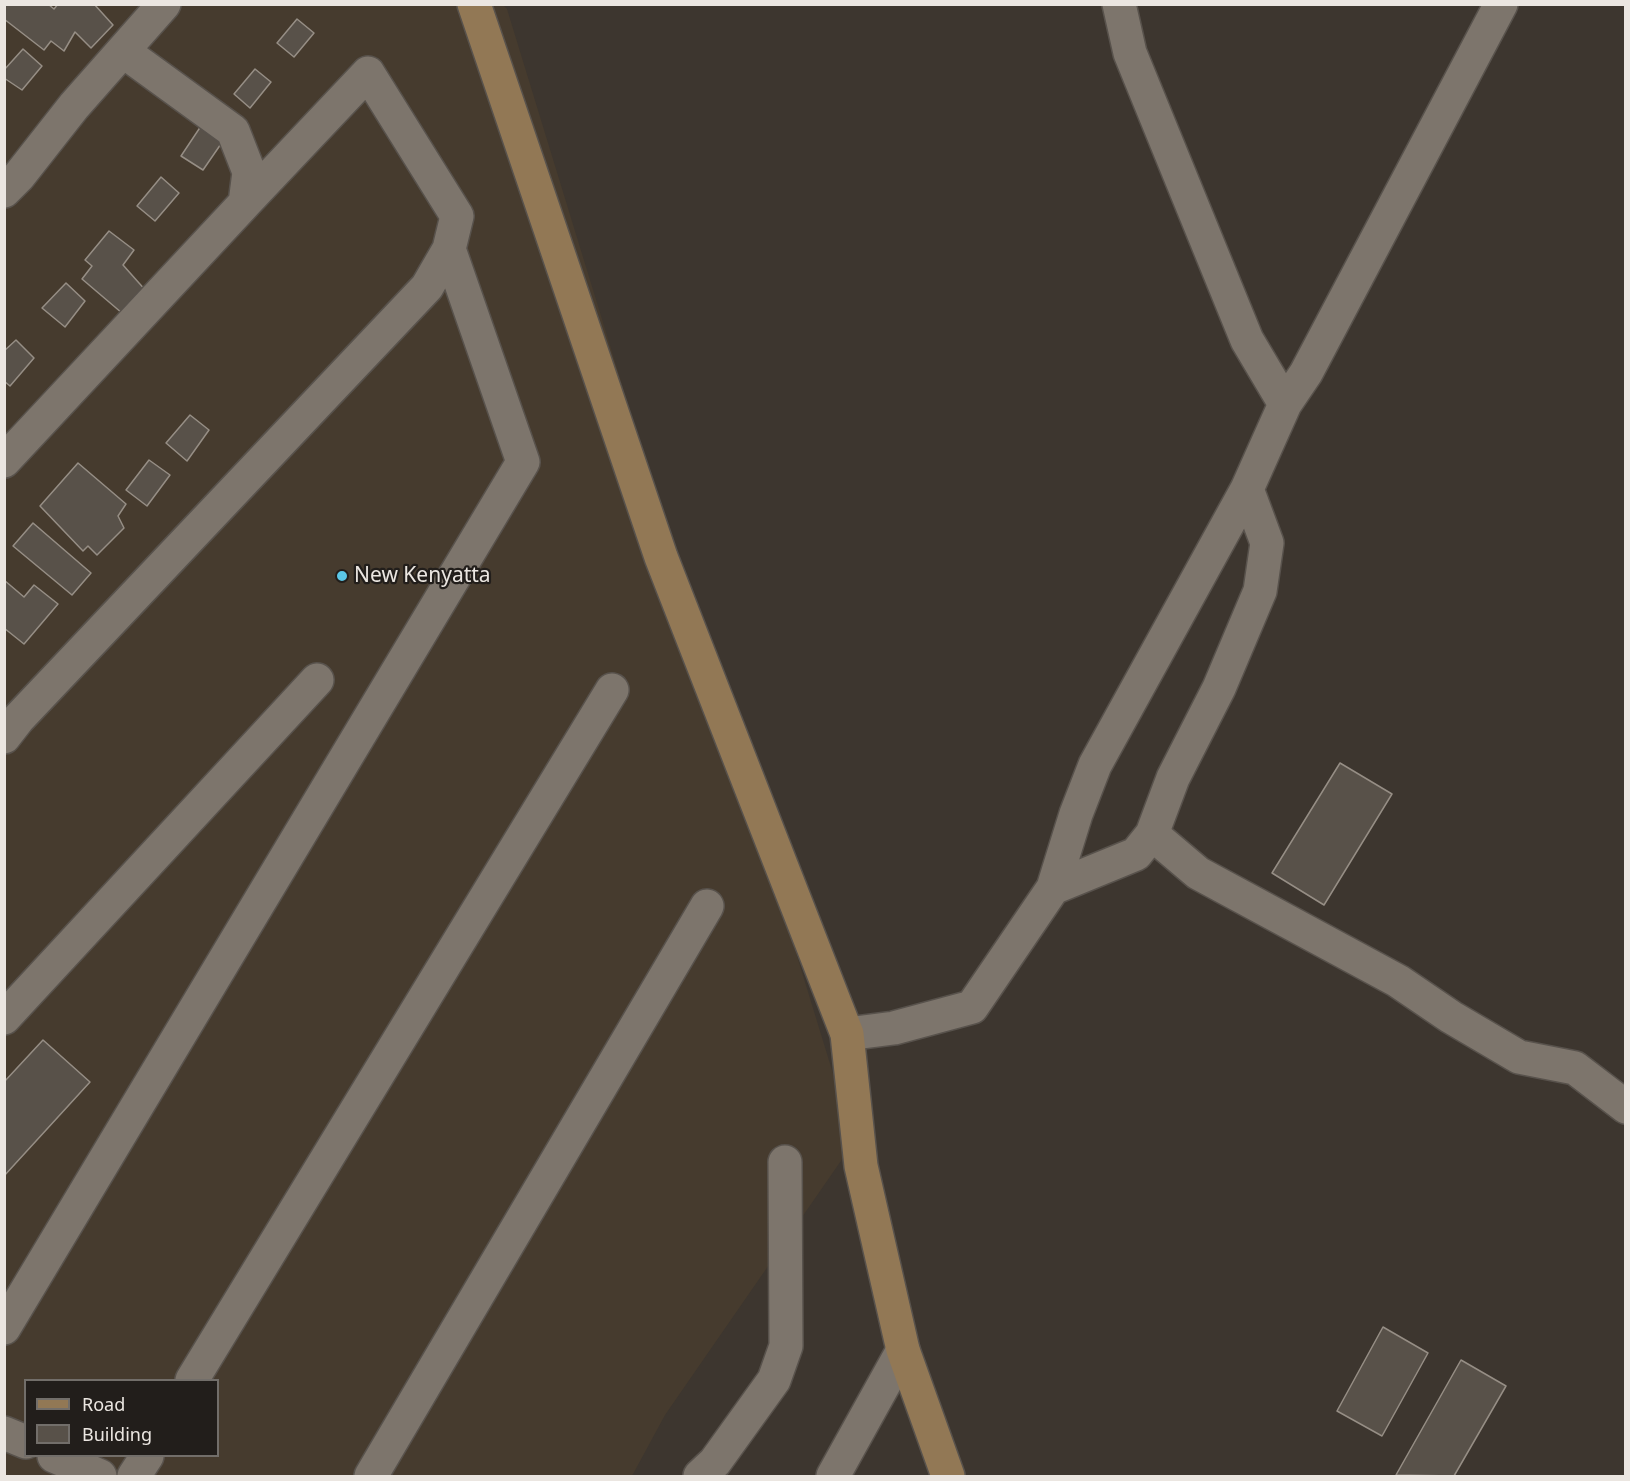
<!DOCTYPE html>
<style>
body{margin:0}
#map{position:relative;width:1630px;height:1481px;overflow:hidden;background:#3d362f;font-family:"Noto Sans",sans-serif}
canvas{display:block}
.frame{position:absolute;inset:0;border:6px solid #ebe6e1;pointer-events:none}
.legend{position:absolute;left:24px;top:1379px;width:195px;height:78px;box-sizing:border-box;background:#221e1b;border:2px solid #726e6a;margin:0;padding:8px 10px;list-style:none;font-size:18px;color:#ebe6e1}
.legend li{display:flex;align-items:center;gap:12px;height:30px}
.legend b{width:30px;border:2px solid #726e6a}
</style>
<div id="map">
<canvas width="1630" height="1481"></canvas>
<div class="frame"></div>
<ul class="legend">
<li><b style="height:8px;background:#927855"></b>Road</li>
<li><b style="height:16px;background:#585149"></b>Building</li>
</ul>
</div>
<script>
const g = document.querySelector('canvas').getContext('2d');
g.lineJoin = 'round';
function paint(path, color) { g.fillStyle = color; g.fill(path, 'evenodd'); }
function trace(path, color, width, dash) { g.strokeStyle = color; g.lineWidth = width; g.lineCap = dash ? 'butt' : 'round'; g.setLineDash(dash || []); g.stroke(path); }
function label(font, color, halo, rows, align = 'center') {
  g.font = font + ' "Noto Sans",sans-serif'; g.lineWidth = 4.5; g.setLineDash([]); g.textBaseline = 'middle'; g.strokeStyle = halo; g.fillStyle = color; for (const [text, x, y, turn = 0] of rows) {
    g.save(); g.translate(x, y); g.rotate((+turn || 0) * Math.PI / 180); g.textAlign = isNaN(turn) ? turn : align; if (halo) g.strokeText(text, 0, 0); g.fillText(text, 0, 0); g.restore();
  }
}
const built = new Path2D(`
 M5,5H503L507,9L854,1142L665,1415L632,1476H5ZM26,1380H218V1456H26Z`);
const building = new Path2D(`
 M4,4H48L54,9L58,4H94L113,25L91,48L75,32L64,51L51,41L44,50L4,19Z
 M297,19L314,33L294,57L277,43Z
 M23,49L42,66L22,90L4,78V70Z
 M255,69L271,82L250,108L234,94Z
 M201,126L223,141L203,170L181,156Z
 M161,177L179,193L155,221L137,206Z
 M109,231L134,250L123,265L147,292L129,319L82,279L92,266L85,260Z
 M66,283L85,301L65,327L42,308Z
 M16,340L34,358L10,386L4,381V351Z
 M190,415L209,430L187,461L166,443Z
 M149,460L170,475L147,506L126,490Z
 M78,463L126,504L118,516L124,528L97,555L88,546L83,551L40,506Z
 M33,523L91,573L72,595L13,546Z
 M4,580L24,597L34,585L58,604L24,644L4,628Z
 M1340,763L1392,794L1324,905L1272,873Z
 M43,1040L90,1082L4,1176V1082Z
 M1383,1327L1428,1353L1382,1436L1337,1411Z
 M1461,1360L1506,1386L1454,1476L1396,1475Z`);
const street = new Path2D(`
 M1119,4L1130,53L1247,340L1285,404
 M4,191L19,176L74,106L164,4
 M4,461L245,203L249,172L233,131L123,51
 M1247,489L1267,543L1260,591L1219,688L1173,778L1152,834L1198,873L1398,981L1451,1017L1519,1057L1575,1068L1626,1107
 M4,737L18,719L427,287L449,249L457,216L368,73L245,203
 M1053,888L1136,854L1152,834
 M4,1018L317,680
 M847,1034L894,1028L972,1007L1053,888L1076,814L1095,765L1247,489L1285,404L1306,373L1501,4
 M4,1328L523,462L449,249
 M192,1380L612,690
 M4,1433L26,1442
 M54,1456L100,1476
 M134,1476L147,1456
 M371,1476L707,906
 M700,1476L715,1462L774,1380L786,1346L785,1162
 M833,1476L903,1350`);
const secondary = new Path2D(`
 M474,4L661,557L847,1034L861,1166L903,1350L948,1476`);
const markers = [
 [342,576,6,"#5bc7e7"]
];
const poiNames = [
 ["New Kenyatta",354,576]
];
paint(built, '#463b2e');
paint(building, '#585149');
trace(building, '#968e85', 1.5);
trace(street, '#58524c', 36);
trace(secondary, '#58524c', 36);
trace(street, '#7d756c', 33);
trace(secondary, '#927855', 33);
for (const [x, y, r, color] of markers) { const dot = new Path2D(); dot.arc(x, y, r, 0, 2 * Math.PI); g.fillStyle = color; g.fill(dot); trace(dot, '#221e1b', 2); }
label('21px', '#ebe6e1', '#221e1b', poiNames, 'left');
</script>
